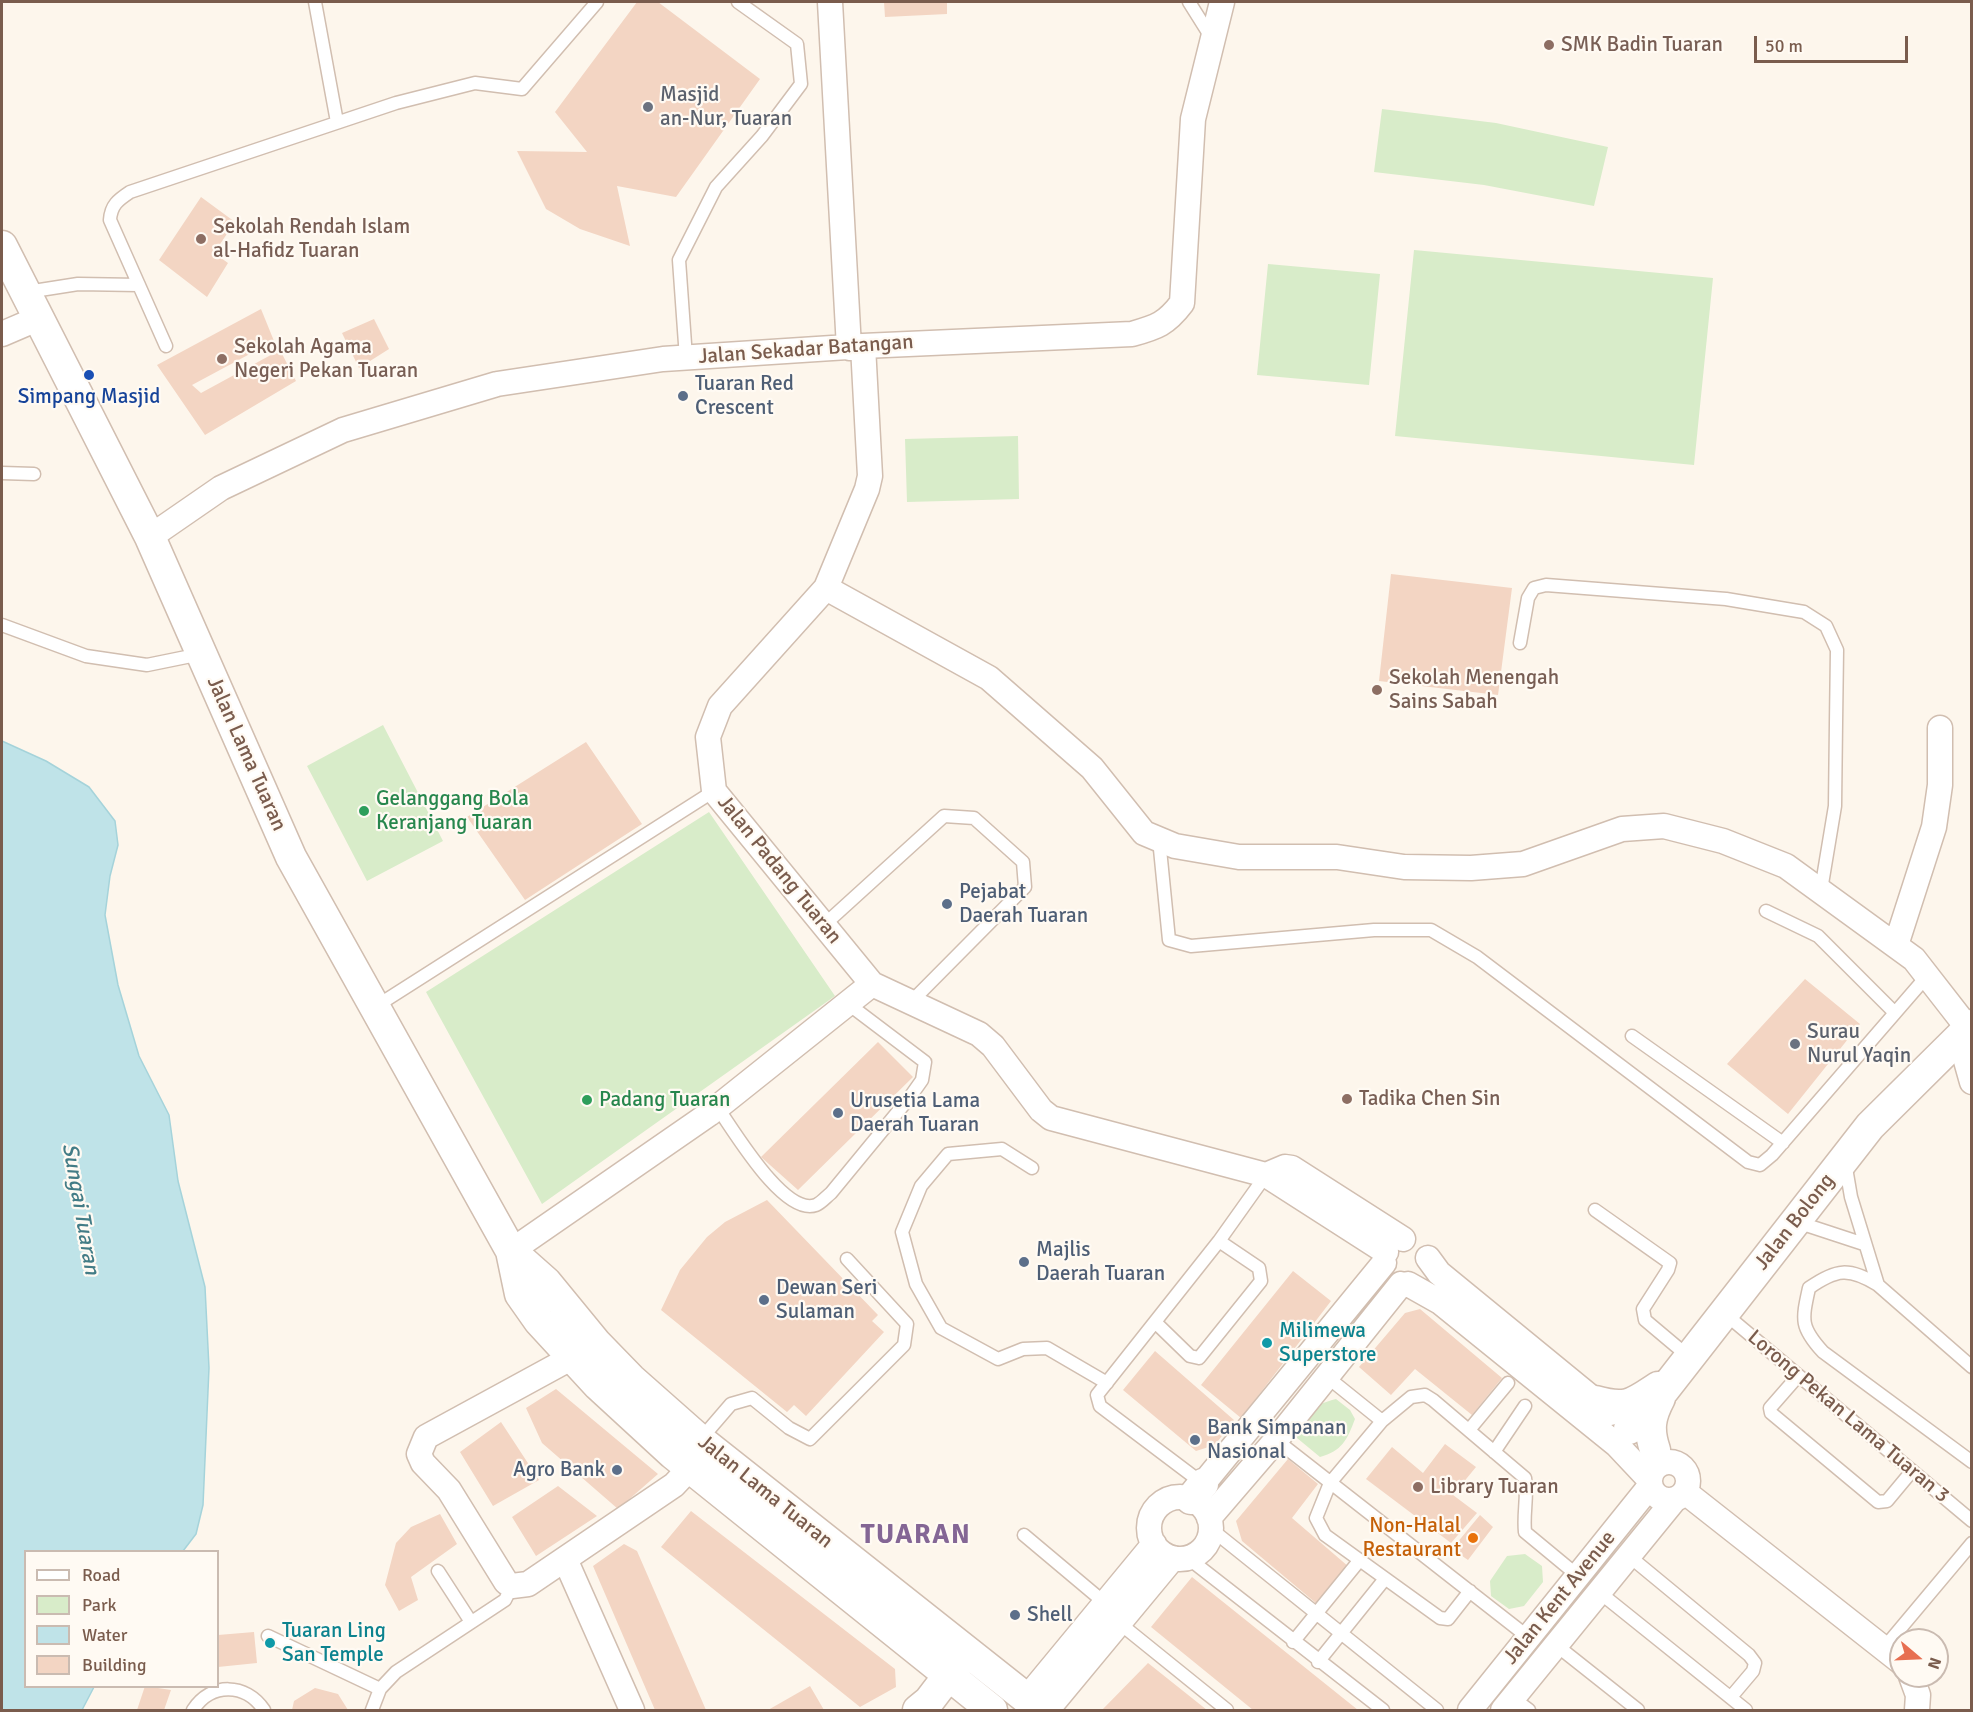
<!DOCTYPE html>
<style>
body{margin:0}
#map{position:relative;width:1973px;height:1712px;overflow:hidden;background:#fdf6ec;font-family:Signika,sans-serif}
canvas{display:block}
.frame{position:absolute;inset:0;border:3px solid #7a5c4d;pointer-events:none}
.legend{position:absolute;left:24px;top:1550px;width:195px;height:138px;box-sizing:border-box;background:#fffaf3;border:2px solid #cabbb1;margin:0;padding:8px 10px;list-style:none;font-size:18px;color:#7a5c4d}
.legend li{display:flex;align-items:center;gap:12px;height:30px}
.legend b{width:30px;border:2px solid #cabbb1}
.north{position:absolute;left:1889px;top:1628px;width:60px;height:60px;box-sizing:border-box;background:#fffaf3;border:2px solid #cabbb1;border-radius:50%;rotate:109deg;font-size:16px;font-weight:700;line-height:24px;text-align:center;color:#7a5c4d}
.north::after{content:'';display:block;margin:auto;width:21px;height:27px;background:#e76f51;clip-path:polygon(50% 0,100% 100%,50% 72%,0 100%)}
.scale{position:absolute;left:1754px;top:36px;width:154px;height:27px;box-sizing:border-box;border:3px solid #7a5c4d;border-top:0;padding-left:8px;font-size:18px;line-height:21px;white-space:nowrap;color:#7a5c4d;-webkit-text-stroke:4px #fffaf3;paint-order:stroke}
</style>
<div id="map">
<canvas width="1973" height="1712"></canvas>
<div class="frame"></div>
<ul class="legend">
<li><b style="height:8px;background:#fff"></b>Road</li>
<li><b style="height:16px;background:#d8ecc9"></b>Park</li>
<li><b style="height:16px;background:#bfe3e8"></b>Water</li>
<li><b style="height:16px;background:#f3d5c3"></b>Building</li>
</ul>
<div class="north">N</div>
<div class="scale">50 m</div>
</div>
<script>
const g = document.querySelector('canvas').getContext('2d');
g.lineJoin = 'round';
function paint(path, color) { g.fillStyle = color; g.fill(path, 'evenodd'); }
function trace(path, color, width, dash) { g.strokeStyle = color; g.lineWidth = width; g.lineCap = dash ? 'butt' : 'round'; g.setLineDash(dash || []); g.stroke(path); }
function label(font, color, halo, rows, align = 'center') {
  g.font = font + ' Signika,sans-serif'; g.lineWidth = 4.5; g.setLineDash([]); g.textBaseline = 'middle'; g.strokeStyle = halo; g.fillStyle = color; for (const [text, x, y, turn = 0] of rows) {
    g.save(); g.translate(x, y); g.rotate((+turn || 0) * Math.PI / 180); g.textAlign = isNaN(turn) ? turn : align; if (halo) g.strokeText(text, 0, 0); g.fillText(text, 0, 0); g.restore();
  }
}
const green = new Path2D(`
 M1382,109L1496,123L1608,147L1594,206L1484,185L1374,172Z
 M1414,250L1713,278L1694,465L1395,436Z
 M1268,264L1380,274L1369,385L1257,375Z
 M1018,436L1019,499L907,502L905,439Z
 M383,725L443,841L367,881L307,766Z
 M709,812L835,996L542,1204L426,992Z
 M1336,1399L1350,1410L1355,1419C1347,1440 1342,1451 1320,1457L1297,1438C1299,1414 1315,1404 1336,1399Z
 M1525,1554L1542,1566L1543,1582L1524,1606L1509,1609L1491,1596L1490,1581L1507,1556Z`);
const water = new Path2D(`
 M2,741L46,761L89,787L115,821L118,845L110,876L105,915L118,985L139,1056L169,1115L178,1181L205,1287L209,1368L203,1505L196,1534L183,1551L26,1552V1686L94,1687L82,1710H2Z`);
const building = new Path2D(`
 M637,2H658L760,79L676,197L617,186L630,246L580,229L546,209L517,151L587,152L555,112Z
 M884,2H947V14L885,17Z
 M201,197L235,222L214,253L228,263L207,297L159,260Z
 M261,309L274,341L192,385L201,393L280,350L296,381L205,435L157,365Z
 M374,319L389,349L359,368L342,333Z
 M1391,574L1512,588L1498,695L1379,681Z
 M586,742L642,824L525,900L467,817Z
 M1805,979L1860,1024L1788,1114L1727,1064Z
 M878,1042L913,1077L798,1190L761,1157Z
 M767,1200L878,1315L872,1321L884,1332L806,1416L794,1405L787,1412L661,1310L680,1270L707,1237L725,1222Z
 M1293,1271L1331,1301L1241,1418L1201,1385Z
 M1420,1309L1502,1378L1472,1415L1415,1369L1391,1395L1359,1367L1405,1313Z
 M1155,1351L1234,1420L1215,1445L1196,1451L1123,1390Z
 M556,1389L658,1474L618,1509L542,1443L526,1408Z
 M501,1422L539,1480L493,1506L460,1452Z
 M1445,1444L1476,1467L1453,1495L1477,1513L1451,1543L1366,1479L1392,1447L1423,1473Z
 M1288,1459L1318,1484L1292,1518L1349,1567L1317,1604L1242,1541L1236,1521Z
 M558,1486L597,1516L536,1556L512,1517Z
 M691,1511L895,1669L896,1687L860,1707L661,1547Z
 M440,1514L457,1544L411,1577L418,1600L399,1611L385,1585L396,1543L411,1527Z
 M1480,1515L1493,1527L1468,1560L1452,1549Z
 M624,1544L637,1551L706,1710H655L593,1566Z
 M1192,1577L1358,1710H1253L1151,1627Z
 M254,1632L257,1663L218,1667V1635Z
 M1148,1663L1207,1710H1102Z
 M145,1686L171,1690L164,1710H137Z
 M810,1686L824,1710H768Z
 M315,1688L338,1694L348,1710H292L294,1701Z`);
const service = new Path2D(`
 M315,2L337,122
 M1189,2L1211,37
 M27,292L78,284L139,285
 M166,346L110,220C111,205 118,200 130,192L396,103L475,83L522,89L597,2
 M686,358L679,260L716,187L762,136L801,84L797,44L738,2
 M2,473L34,474
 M2,625L86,656L147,665L201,654
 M1520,643L1528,598L1534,588L1546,585L1726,599L1804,612L1826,626L1837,650L1836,723L1835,806L1821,890
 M1159,839L1169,940L1191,946L1374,930H1431L1477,957L1748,1162L1760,1165L1772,1155L1927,976
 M1766,911L1818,936L1895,1013
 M824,925L944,816L974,818L1023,862L1025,887L911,1002
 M375,1007L714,791
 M1632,1036L1783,1143
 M717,1107C733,1129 784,1217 816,1205C821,1203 826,1197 831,1193L910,1097L922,1080L925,1062L847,1003
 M1845,1162L1851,1197L1878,1285
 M1032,1168L1002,1149L948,1154L921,1186L902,1232L916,1284L941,1328L998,1359L1023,1349L1047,1348L1107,1383
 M1595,1210L1670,1263L1668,1270L1643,1309L1645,1320L1689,1357
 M1797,1222L1864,1244
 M1724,1313L1972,1521
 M1155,1322L1190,1356L1199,1358L1261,1281L1259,1268L1219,1241
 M1972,1367L1878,1285C1849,1267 1836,1269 1809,1288C1802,1320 1800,1327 1823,1352L1972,1462
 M1326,1376L1382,1421L1411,1397L1425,1395L1433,1400L1525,1478C1528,1497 1523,1513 1525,1532L1577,1575
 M1798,1376L1770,1408L1771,1413L1878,1502L1887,1501L1912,1471
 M1382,1421L1330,1483L1316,1518L1325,1535L1440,1618L1448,1619L1470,1591
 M1469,1430L1508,1383
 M700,1440L731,1404L752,1398L789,1428L810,1439L904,1345L907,1324L847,1259
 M1276,1440L1528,1637
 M1494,1452L1525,1406
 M1202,1483L1100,1406L1097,1395L1219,1241L1266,1175
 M1211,1529L1437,1710
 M1024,1535L1105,1603
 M1629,1556L1749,1655L1755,1663L1753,1671L1731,1697
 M1188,1558L1383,1710
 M438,1571L471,1622
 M1599,1592L1746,1710
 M1118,1622L1227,1710
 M268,1636L380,1689
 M1293,1642L1359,1561
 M1556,1645L1638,1710
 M1884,1648L1972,1543
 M1318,1662L1384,1580
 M1513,1698L1529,1710
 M193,1710C211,1682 246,1683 264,1710
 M372,1710L380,1689L396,1672L505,1600L512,1586`);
const minor = new Path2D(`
 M830,2L849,348
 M2,334L37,319
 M863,346L870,476L867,489L826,588L720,706L708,737L714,791L872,984L979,1034L993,1046L1041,1110L1051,1118L1266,1175L1386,1252
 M150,537L221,488L343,430L497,384L663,359L863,346L1132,334C1157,327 1166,324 1182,303L1193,119L1222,2
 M826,588L989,678L1092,768L1144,833L1175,846L1239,857H1337L1404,867L1471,868L1523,864L1622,829L1664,826L1723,841L1786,866L1914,959L1967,1027
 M1896,945L1934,827L1940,785V728
 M1959,1036L1972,1082
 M1266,1175L1285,1167L1292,1168L1403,1239
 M511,1251L709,1114L872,984
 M1428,1258L1439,1273L1610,1413
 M1408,1284L1440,1302L1617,1445L1649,1479
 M571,1358L426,1437L419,1454L423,1463L449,1490L506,1582L512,1586L528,1584L674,1485L690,1468
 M1650 1481a19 19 0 1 1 38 0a19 19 0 1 1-38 0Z
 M1203,1484L1384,1263
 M1685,1492L1901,1662
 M1149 1528a31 31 0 1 1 62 0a31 31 0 1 1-62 0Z
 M1209,1518L1276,1440L1401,1284
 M565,1559L632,1710
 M1911,1676L1918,1695L1917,1710
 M1026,1699L1154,1544
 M1047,1710L1173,1558
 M1470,1710L1650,1486
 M1503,1710L1675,1499`);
const tertiary = new Path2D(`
 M2,246L150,537L291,857L511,1251L520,1294L539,1321L598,1385L673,1454L992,1710
 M511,1251L546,1282L596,1343L631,1379L700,1440L1041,1710
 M1595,1401C1627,1410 1632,1404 1658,1387
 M1629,1429L1664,1390L1870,1126L1972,1025
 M1655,1450C1648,1429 1650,1417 1660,1398
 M1191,1499L1203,1484
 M918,1710L929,1701L961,1659`);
const markers = [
 [1549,45,6,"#8d6e63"],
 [648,107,6,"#6b7280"],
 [201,239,6,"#8d6e63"],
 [222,359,6,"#8d6e63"],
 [89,375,6,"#1a4fb4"],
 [683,396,6,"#5c6f8a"],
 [1377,690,6,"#8d6e63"],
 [364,811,6,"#2e9e5b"],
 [947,904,6,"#5c6f8a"],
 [1795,1044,6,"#6b7280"],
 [1347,1099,6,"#8d6e63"],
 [587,1100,6,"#2e9e5b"],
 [838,1113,6,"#5c6f8a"],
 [1024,1262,6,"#5c6f8a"],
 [764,1300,6,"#5c6f8a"],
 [1267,1343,6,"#0f9aa8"],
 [1195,1440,6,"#5c6f8a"],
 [617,1470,6,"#5c6f8a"],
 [1418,1487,6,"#8d6e63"],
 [1473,1538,6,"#e8710a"],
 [1015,1615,6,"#5c6f8a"],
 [270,1643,6,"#0f9aa8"]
];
const educationNames = [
 ["SMK Badin Tuaran",1561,45],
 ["Sekolah Rendah Islam",213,227],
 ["al-Hafidz Tuaran",213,251],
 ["Sekolah Agama",234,347],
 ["Negeri Pekan Tuaran",234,371],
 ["Sekolah Menengah",1389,678],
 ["Sains Sabah",1389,702],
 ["Tadika Chen Sin",1359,1099],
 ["Library Tuaran",1430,1487]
];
const worshipNames = [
 ["Masjid",660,95],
 ["an-Nur, Tuaran",660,119],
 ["Surau",1807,1032],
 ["Nurul Yaqin",1807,1056]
];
const streetNames = [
 ["Jalan Sekadar Batangan",806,350,-4],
 ["Jalan Lama Tuaran",246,754,66],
 ["Jalan Padang Tuaran",779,870,51],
 ["Jalan Bolong",1795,1222,-52],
 ["Lorong Pekan Lama Tuaran 3",1848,1417,40],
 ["Jalan Lama Tuaran",765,1492,39],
 ["Jalan Kent Avenue",1560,1598,-51]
];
const serviceNames = [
 ["Tuaran Red",695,384],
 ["Crescent",695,408],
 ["Pejabat",959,892],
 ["Daerah Tuaran",959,916],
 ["Urusetia Lama",850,1101],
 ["Daerah Tuaran",850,1125],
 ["Majlis",1036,1250],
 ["Daerah Tuaran",1036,1274],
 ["Dewan Seri",776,1288],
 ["Sulaman",776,1312],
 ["Bank Simpanan",1207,1428],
 ["Nasional",1207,1452],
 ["Agro Bank",605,1470,"right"],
 ["Shell",1027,1615]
];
const transitNames = [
 ["Simpang Masjid",89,397]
];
const leisureNames = [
 ["Gelanggang Bola",376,799],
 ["Keranjang Tuaran",376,823],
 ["Padang Tuaran",599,1100]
];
const cultureNames = [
 ["Milimewa",1279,1331],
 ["Superstore",1279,1355],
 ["Tuaran Ling",282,1631],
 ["San Temple",282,1655]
];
const foodNames = [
 ["Non-Halal",1461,1526],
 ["Restaurant",1461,1550]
];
const waterNames = [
 ["Sungai Tuaran",80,1209,80]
];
const districtNames = [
 ["TUARAN",916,1536]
];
paint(green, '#d8ecc9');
paint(water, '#bfe3e8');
trace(water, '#a5d3da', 1.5);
paint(building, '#f3d5c3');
trace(service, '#d1beb0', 15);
trace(minor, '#d1beb0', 27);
trace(tertiary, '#d1beb0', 33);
trace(service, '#fff', 12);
trace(minor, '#fff', 24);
trace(tertiary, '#fff', 30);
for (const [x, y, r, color] of markers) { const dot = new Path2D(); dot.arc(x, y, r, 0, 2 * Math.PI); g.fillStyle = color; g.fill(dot); trace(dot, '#fffaf3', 2); }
label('21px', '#785e54', '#fffaf3', educationNames, 'left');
label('21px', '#5b616d', '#fffaf3', worshipNames, 'left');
label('21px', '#7a5c4d', '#fffaf3', streetNames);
label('21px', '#4e5e75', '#fffaf3', serviceNames, 'left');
label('21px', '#164399', '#fffaf3', transitNames);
label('21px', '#27864d', '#fffaf3', leisureNames, 'left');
label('21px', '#0d838f', '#fffaf3', cultureNames, 'left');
label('21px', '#c56008', '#fffaf3', foodNames, 'right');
label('italic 22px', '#437c86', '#fffaf3', waterNames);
g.letterSpacing = '1.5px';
label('bold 27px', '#846695', '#fffaf3', districtNames);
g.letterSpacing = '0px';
</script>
